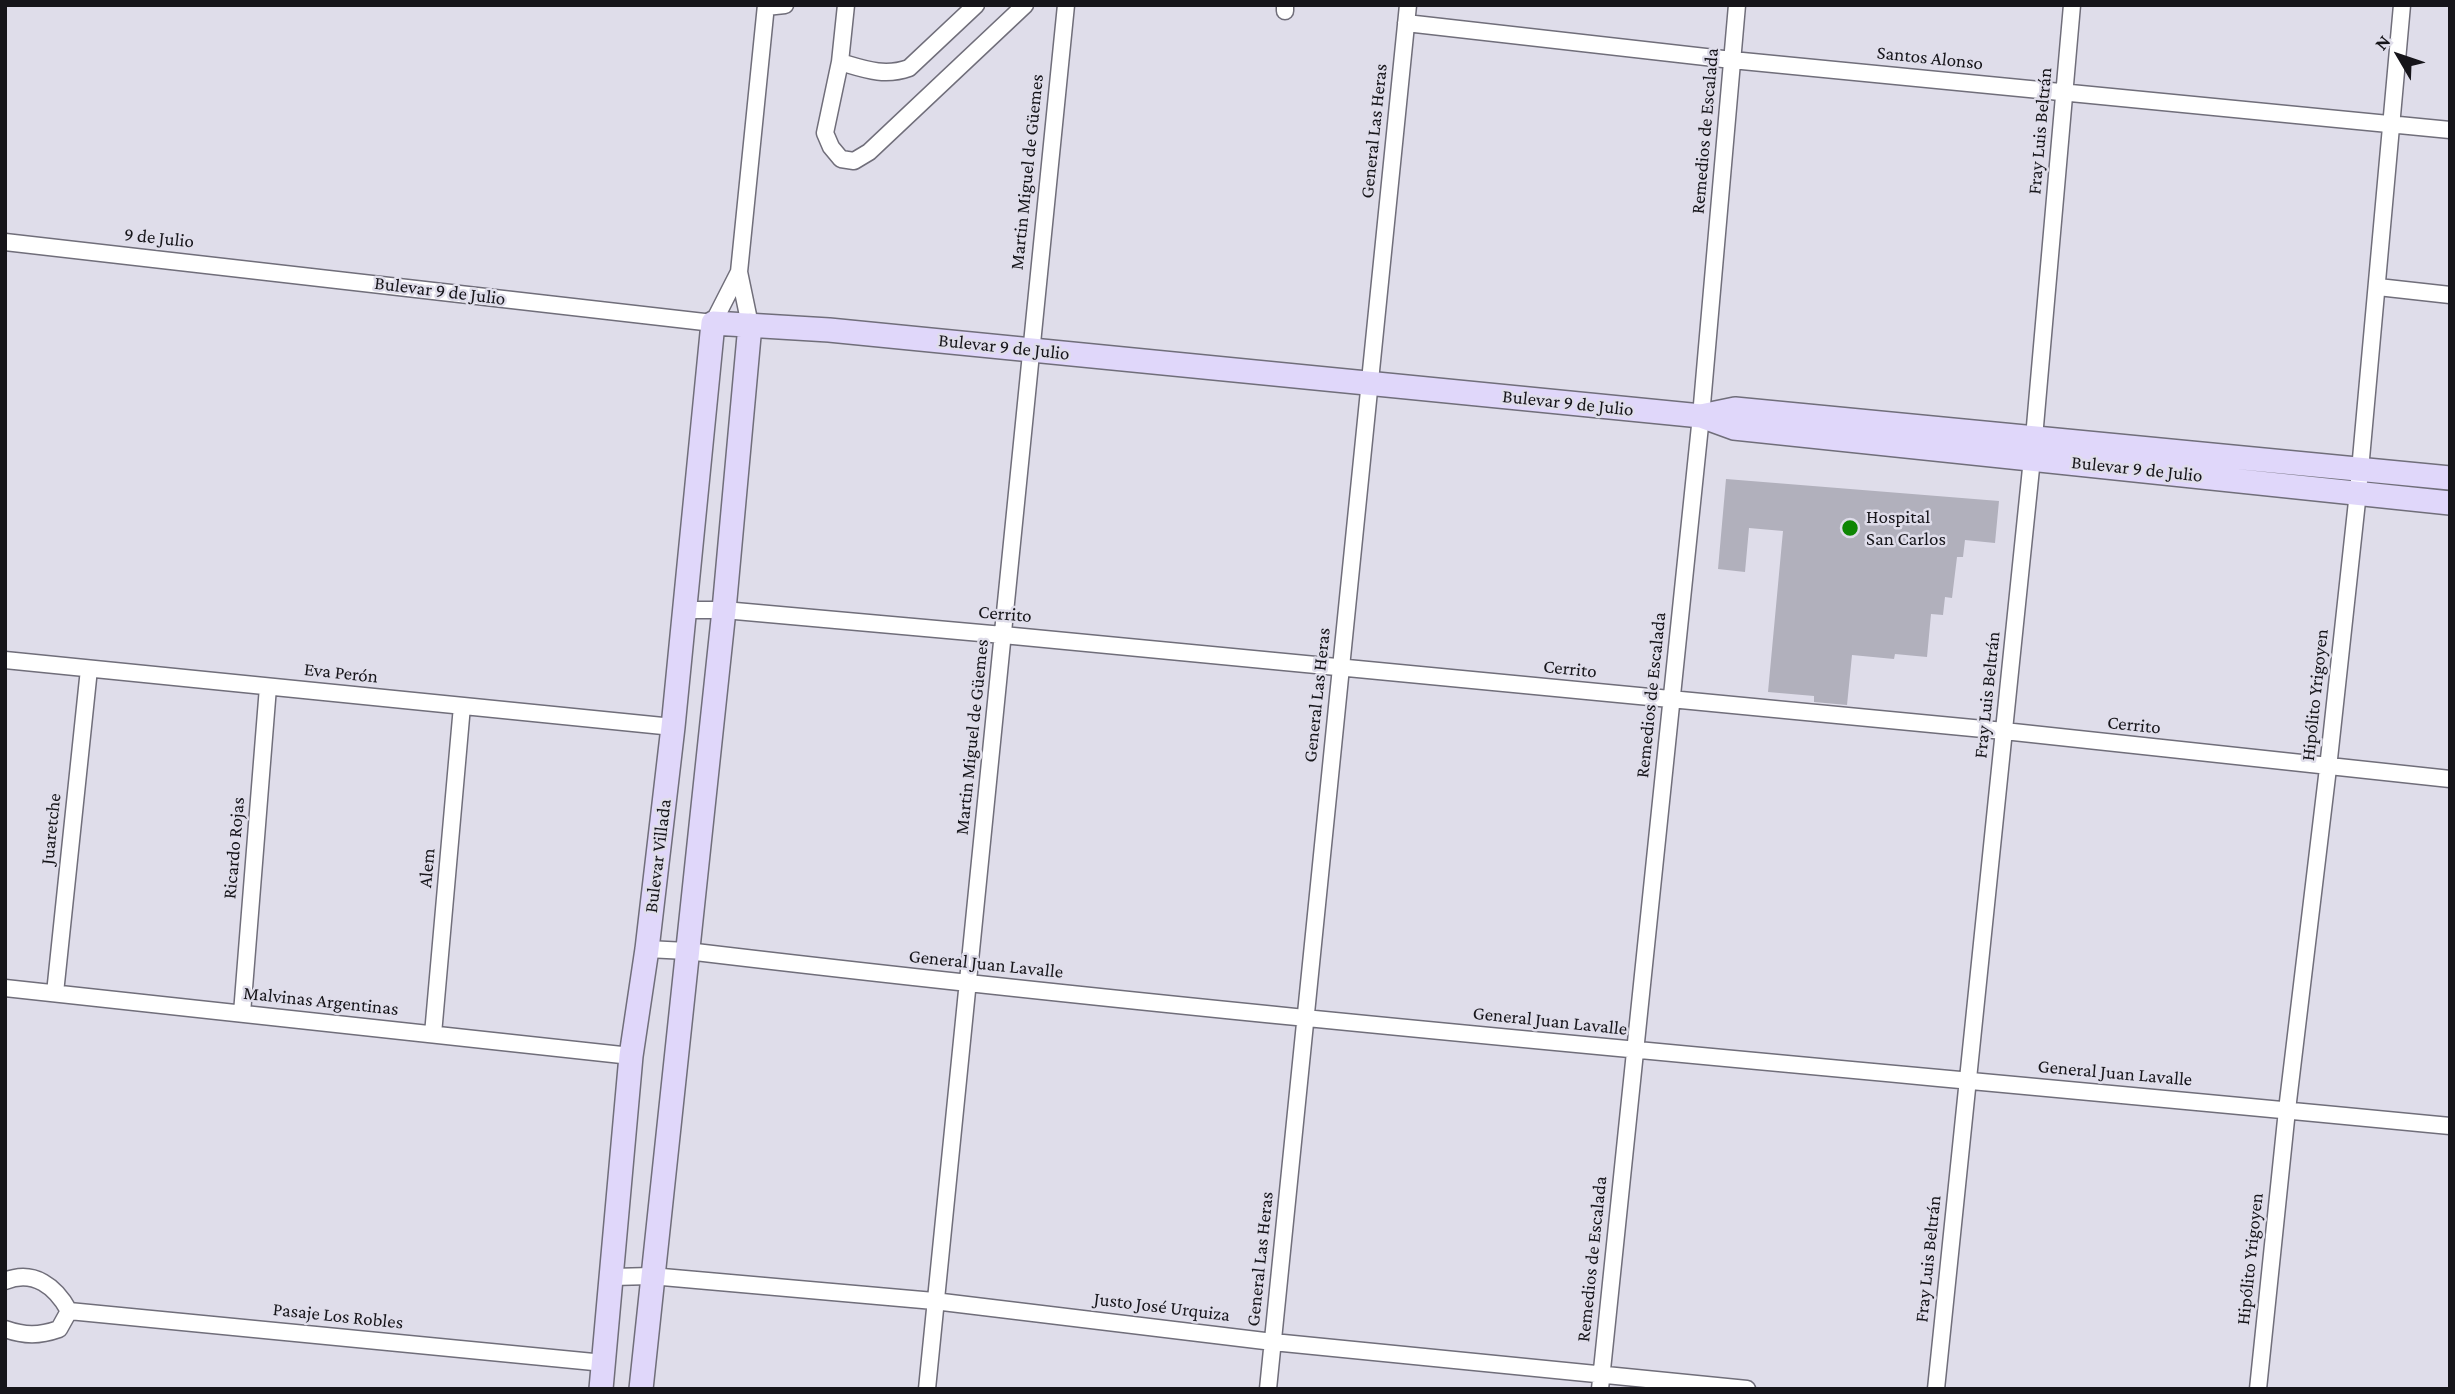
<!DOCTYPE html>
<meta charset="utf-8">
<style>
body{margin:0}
#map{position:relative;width:2455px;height:1394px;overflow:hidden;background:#dfddea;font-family:"Crimson Pro",serif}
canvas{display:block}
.frame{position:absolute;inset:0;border:7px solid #16151a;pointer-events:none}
.north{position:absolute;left:2364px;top:21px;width:70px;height:70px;-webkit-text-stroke:5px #dfddea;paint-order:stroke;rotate:309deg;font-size:19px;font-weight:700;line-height:28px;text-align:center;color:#16151a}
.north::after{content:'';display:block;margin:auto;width:24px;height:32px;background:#16151a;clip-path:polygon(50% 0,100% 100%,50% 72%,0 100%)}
</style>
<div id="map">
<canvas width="2455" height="1394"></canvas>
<div class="frame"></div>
<div class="north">N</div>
</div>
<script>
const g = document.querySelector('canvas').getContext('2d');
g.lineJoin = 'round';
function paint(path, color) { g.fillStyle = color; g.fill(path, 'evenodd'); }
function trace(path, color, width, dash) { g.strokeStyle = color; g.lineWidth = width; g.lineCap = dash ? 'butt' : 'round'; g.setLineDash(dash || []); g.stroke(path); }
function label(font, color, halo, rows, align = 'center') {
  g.font = font + ' "Crimson Pro",serif'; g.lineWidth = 5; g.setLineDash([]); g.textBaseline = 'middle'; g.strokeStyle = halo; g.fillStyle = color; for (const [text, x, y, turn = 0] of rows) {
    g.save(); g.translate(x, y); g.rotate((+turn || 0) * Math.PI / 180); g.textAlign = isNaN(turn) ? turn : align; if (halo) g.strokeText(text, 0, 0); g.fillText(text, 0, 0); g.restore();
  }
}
const building = new Path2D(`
 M1726,479L1999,501L1995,543L1965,540L1963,557H1957L1952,598L1945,597L1943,615L1931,614L1927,657L1895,654L1894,659L1852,655L1847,705L1814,702V696L1768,692L1783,531L1749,528L1745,572L1718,569Z`);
const minor = new Path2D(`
 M846,5L840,62L825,133L831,147L841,159L854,161L869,152L1025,5
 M766,7L785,5
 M1285,11V5
 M1406,23L1732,60L2450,130
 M840,62C864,69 884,77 909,68L976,5
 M5,242L713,323L739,272
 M2378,287L2450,295
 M750,325L739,272L766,5
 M685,610H724L1003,635L2004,731L2450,779
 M5,660L673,727
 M647,949L687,951C1273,1021 1862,1069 2450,1126
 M5,988L631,1056
 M55,993L89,669
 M242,1013L268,687
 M433,1034L462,706
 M613,1277L651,1276L934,1301L1273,1342L1747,1389
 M5,1281C34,1269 56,1287 69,1311
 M69,1311L604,1363
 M5,1329C25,1336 39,1336 59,1329L69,1311
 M927,1389L1066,5
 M1268,1389L1408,5
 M1600,1389L1701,416L1737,5
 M1936,1389L2033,449L2072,5
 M2258,1389L2287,1110L2328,768L2358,492L2402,5`);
const secondary = new Path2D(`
 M1701,416L1735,409L2450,478
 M601,1389L631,1056L647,949L673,727L713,323L829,330L1701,416L1734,428L2450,503
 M641,1389L724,610L750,325`);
const markers = [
 [1850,528,9,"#0e8604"]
];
const streetNames = [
 ["Santos Alonso",1930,58,6],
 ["General Las Heras",1374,131,-84],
 ["Remedios de Escalada",1705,131,-85],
 ["Fray Luis Beltrán",2040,131,-85],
 ["Martin Miguel de Güemes",1027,172,-84],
 ["9 de Julio",159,238,6],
 ["Bulevar 9 de Julio",440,291,7],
 ["Bulevar 9 de Julio",1004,347,6],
 ["Bulevar 9 de Julio",1568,403,6],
 ["Bulevar 9 de Julio",2137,469,6],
 ["Cerrito",1005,614,5],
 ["Cerrito",1570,669,6],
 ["Eva Perón",341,673,6],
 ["General Las Heras",1317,695,-84],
 ["Remedios de Escalada",1651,695,-84],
 ["Fray Luis Beltrán",1987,695,-84],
 ["Hipólito Yrigoyen",2315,695,-84],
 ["Cerrito",2134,725,6],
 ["Martin Miguel de Güemes",972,737,-84],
 ["Juaretche",51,829,-84],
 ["Ricardo Rojas",234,848,-85],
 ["Bulevar Villada",658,856,-83],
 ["Alem",427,868,-85],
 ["General Juan Lavalle",986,964,6],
 ["Malvinas Argentinas",321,1001,6],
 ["General Juan Lavalle",1550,1021,6],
 ["General Juan Lavalle",2115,1073,5],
 ["General Las Heras",1260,1259,-84],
 ["Remedios de Escalada",1592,1259,-84],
 ["Fray Luis Beltrán",1928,1259,-84],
 ["Hipólito Yrigoyen",2250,1259,-84],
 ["Justo José Urquiza",1162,1307,7],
 ["Pasaje Los Robles",338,1316,6]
];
const poiNames = [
 ["Hospital",1866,517],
 ["San Carlos",1866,539]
];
paint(building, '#b1b0bc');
trace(minor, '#706e7a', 19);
trace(secondary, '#706e7a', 26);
trace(minor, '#fff', 16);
trace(secondary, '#e0d7fa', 23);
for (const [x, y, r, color] of markers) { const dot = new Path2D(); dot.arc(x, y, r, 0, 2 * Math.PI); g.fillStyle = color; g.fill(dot); trace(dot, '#dfddea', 2.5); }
label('19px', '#16151a', '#dfddea', streetNames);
label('19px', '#16151a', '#dfddea', poiNames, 'left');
</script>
